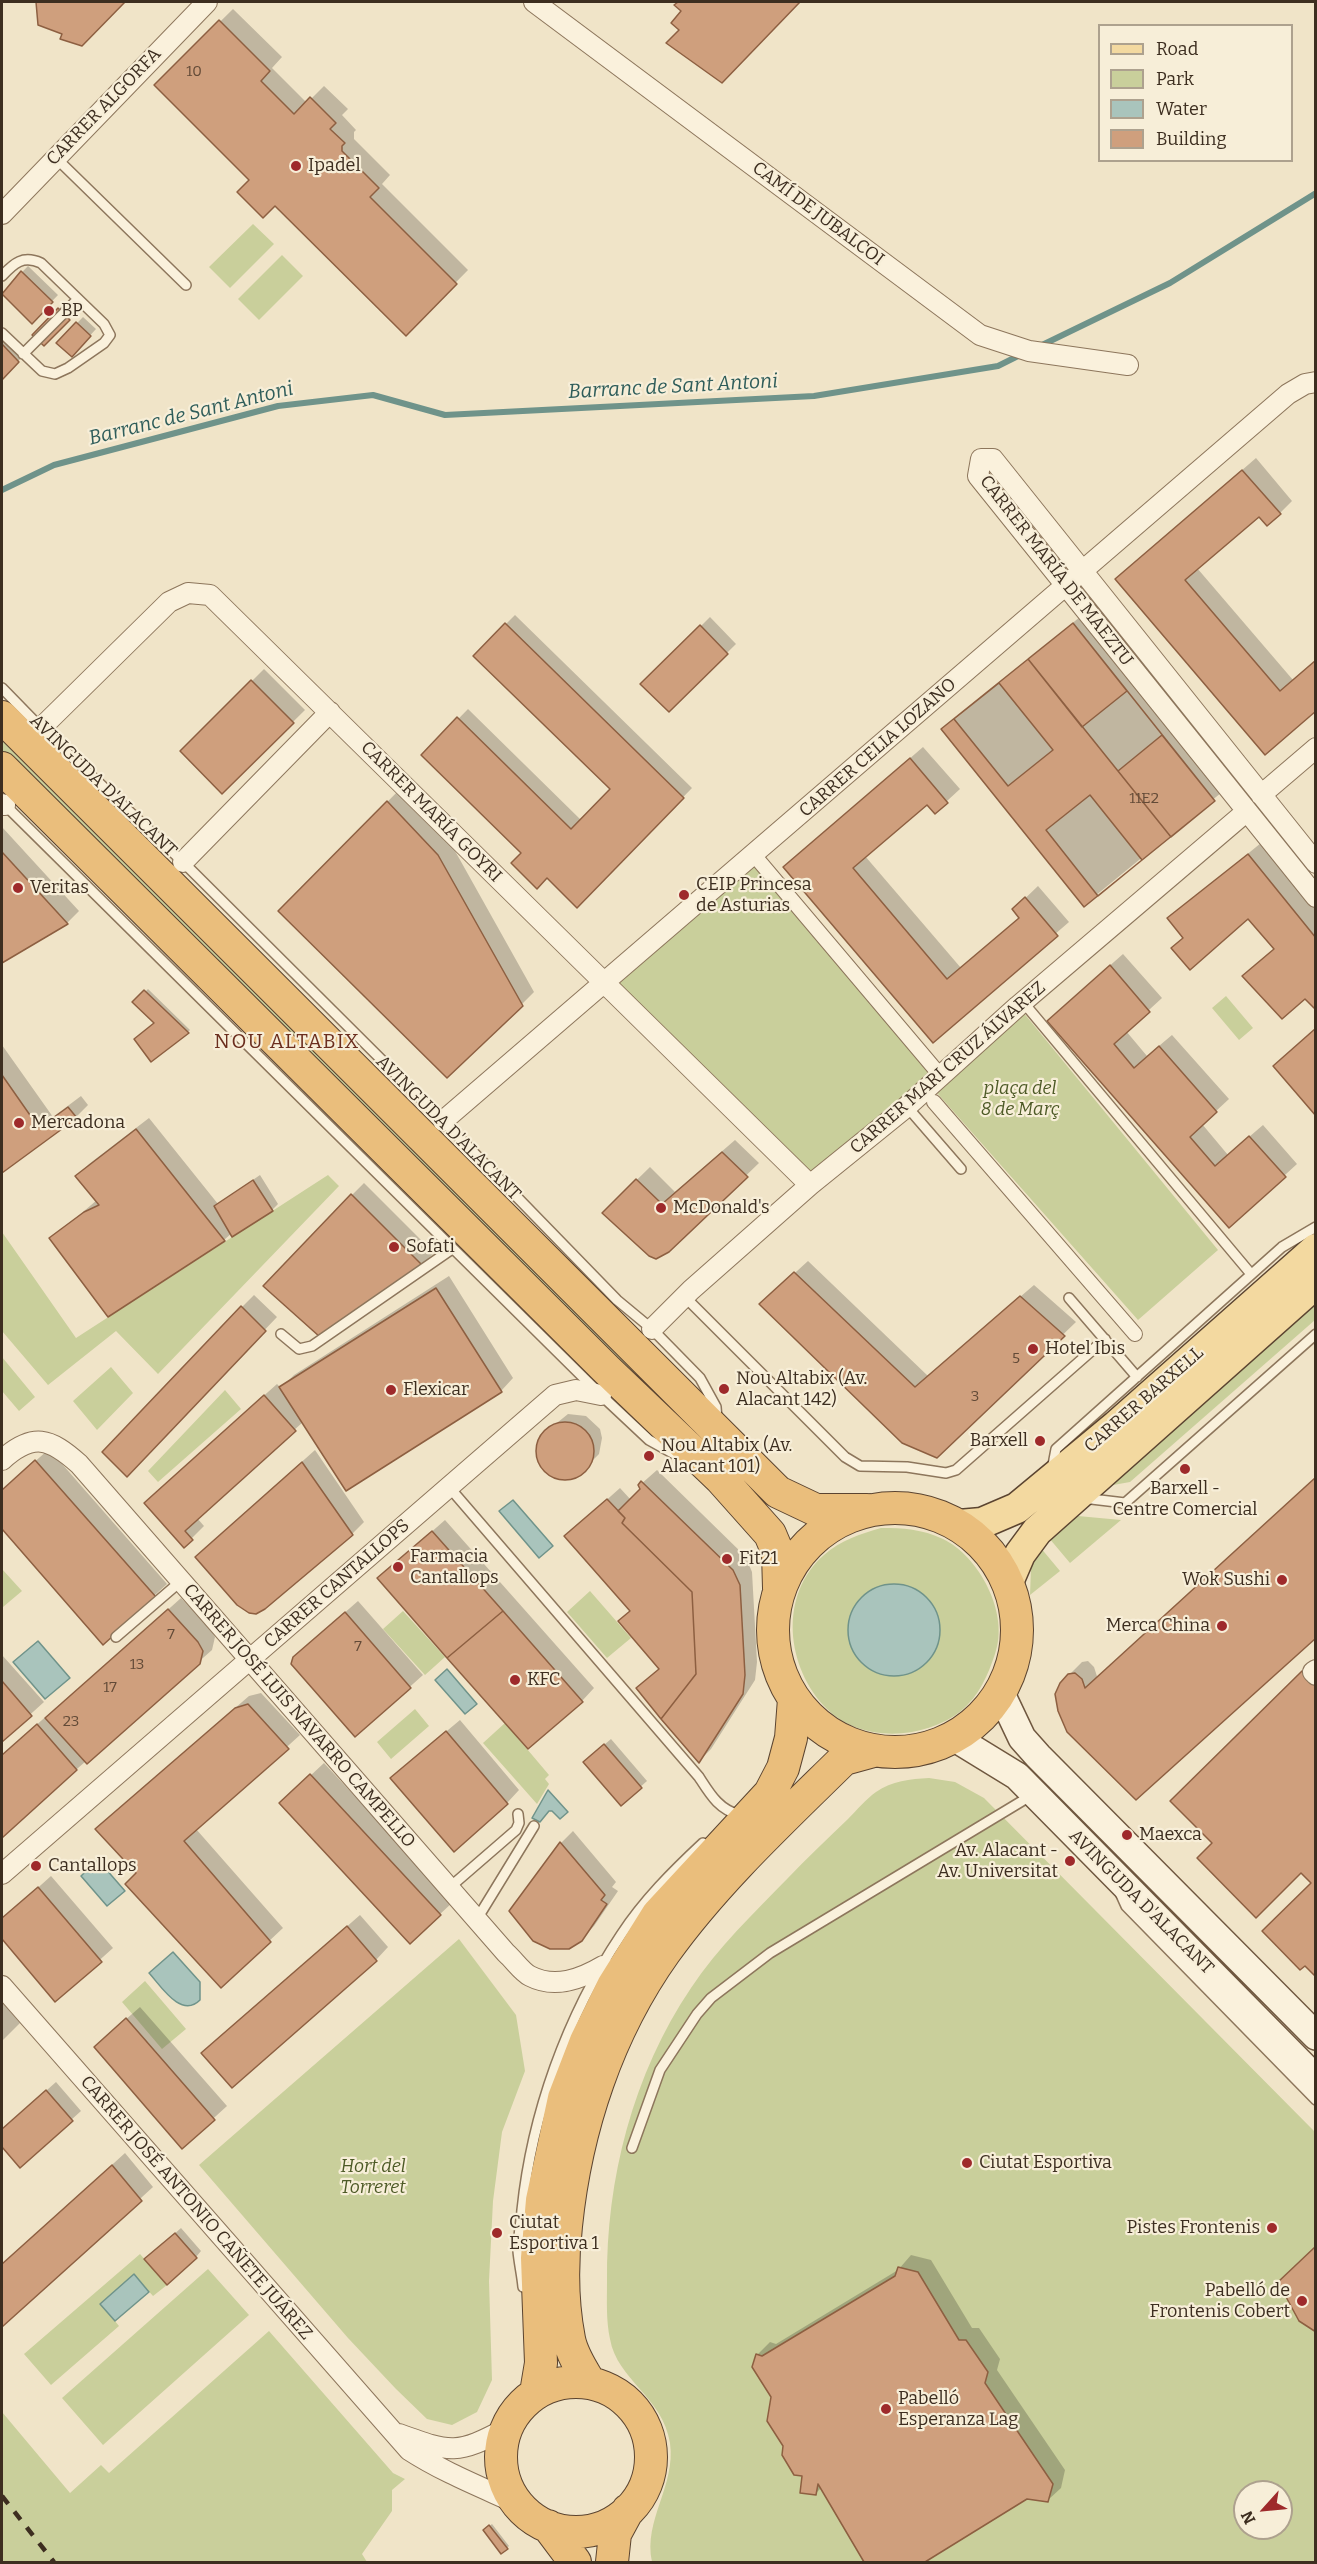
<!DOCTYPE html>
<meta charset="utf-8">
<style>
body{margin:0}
#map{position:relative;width:1317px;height:2564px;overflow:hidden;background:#f0e4c8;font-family:Bitter,serif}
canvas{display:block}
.frame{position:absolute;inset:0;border:3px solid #3d2e20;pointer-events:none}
.legend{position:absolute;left:1098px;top:24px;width:195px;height:138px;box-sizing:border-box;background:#f7eed8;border:2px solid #ada18e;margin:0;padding:8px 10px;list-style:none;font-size:18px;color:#3d2e20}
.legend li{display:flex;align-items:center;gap:12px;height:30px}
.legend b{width:30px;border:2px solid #ada18e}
.north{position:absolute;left:1233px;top:2480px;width:60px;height:60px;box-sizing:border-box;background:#f7eed8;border:2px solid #ada18e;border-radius:50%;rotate:243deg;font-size:16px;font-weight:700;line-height:24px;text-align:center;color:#3d2e20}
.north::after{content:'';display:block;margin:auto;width:21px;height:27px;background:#9e2a2b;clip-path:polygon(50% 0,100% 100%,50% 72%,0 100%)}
</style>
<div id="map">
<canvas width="1317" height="2564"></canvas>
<div class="frame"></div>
<ul class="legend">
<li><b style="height:8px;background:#f3d9a0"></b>Road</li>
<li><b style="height:16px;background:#c9cf9b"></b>Park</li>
<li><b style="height:16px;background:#a9c4bc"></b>Water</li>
<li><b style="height:16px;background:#cf9f7d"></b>Building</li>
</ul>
<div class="north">N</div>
</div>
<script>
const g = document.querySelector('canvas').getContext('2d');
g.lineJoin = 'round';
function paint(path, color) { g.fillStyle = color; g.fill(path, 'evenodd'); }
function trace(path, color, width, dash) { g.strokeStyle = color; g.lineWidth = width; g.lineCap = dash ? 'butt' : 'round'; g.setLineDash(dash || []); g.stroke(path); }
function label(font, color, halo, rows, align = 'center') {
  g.font = font + ' Bitter,serif'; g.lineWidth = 4.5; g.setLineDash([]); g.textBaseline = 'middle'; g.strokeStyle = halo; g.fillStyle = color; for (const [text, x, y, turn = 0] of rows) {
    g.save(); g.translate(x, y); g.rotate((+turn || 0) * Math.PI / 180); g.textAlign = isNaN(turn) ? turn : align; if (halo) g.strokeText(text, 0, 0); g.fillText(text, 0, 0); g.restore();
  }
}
const green = new Path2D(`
 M253,224L274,244L230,288L209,267Z
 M282,255L303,276L259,320L238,299Z
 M2,735L769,1495L759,1505L2,753Z
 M754,855L940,1075L1018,1006L1218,1250L1138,1320L930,1085L810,1185L605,983Z
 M1226,996L1253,1028L1239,1040L1212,1008Z
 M328,1175L339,1186L158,1374L116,1331L48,1385L2,1331V1232L76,1338Z
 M1315,1297V1320L1130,1482L1102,1487Z
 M2,1357L35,1397L19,1411L2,1391Z
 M111,1367L133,1393L97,1430L73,1401Z
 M225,1390L241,1409L158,1482L148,1471Z
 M1073,1516H1078L1121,1520L1070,1563L1049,1538Z
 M881,1528C903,1528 922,1529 943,1539C979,1556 1010,1614 995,1654C988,1675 979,1696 961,1711C924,1740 861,1743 827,1709C786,1668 778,1595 824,1555C841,1540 860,1534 881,1528Z
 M1040,1547L1060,1571L1030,1595L1031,1568Z
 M2,1569L22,1591L3,1607L2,1605Z
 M590,1591L631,1638L607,1658L567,1612Z
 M403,1611L445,1657L425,1675L383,1629Z
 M415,1709L429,1726L391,1759L377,1742Z
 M505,1723L549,1775L545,1779L549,1784L537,1804L483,1743Z
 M929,1778L955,1782L984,1798L1315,2132V2562H652C643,2520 676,2486 670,2443C663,2397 617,2380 610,2339C606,2320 607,2301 607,2282C606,2179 633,2074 691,1988C718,1947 754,1913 788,1878C807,1858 828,1838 848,1819C857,1810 866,1799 876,1792C892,1781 910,1779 929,1778ZM1245,2492H1281V2528H1245Z
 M459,1939L516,2015L525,2071L502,2132L493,2201L489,2281L492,2380L477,2412L452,2425L427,2419L396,2389L348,2338L199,2165Z
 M145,1981L186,2029L162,2049L122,2002Z
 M140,2254L167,2285L153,2296L134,2275L101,2304L119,2326L51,2385L24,2354Z
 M208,2269L249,2315L103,2445L62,2398Z
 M269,2331L393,2473L405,2479L392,2490V2511L362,2554L367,2562H2V2412L70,2493L101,2465L109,2473Z`);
const water = new Path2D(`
 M513,1500L553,1546L539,1558L499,1511Z
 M848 1630a46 46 0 1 1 92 0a46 46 0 1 1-92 0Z
 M38,1641L70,1678L45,1699L13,1662Z
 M447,1669L477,1704L465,1714L435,1680Z
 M548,1790L568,1812L560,1819L552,1811H549L540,1822L532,1818Z
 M98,1860L125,1891L107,1906L81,1876Z
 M173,1952L200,1982V2000C181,2019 161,1986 149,1973Z
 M134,2274L149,2292L115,2321L100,2304Z`);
const shadow = new Path2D(`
 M37,2H123L82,44L64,33L40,24Z
 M680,2H798L722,81L681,29L683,11L676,5Z
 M233,9L282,57L272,68L307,103L324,86L348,109L342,115L356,130L354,132V139L390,175L382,184L468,270L406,333L156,85Z
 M28,266L58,295L32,322L2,293Z
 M64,304L74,313L44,344L34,335Z
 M83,317L96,329L72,355L58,343Z
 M2,333L24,355L2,378Z
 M1256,458L1292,501L1280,513L1259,515L1197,568L1293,680L1316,660V709L1265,752L1117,579Z
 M1086,612L1227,788L1084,905L943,729Z
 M515,615L692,788L577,906L423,755L468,709L581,820L612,789L475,655Z
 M710,617L736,644L669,710L643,684Z
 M264,669L305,710L222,792L182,751Z
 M923,747L960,789L935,812L927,803L865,856L961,968L1020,917L1014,909L1038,886L1069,922L933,1040L785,867Z
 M400,789L450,842L534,992L521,1005L280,911Z
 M2,827L79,911L67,923L2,962Z
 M1261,843L1316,910V1008L1276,948L1248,917L1185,937L1169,918Z
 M1123,954L1162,998L1126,1031L1147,1056L1172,1035L1229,1099L1202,1124L1228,1155L1263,1125L1297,1164L1229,1226L1062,1008Z
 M148,989L190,1030L188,1032L156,1023L135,1002Z
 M2,1045L53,1117L81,1096L88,1105L76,1117L2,1172Z
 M149,1118L218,1204L260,1175L278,1204L272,1210L232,1233L224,1240L51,1239L97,1200L77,1176L89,1164Z
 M735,1140L759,1163L668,1251L604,1212L650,1167L675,1192Z
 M364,1183L434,1253L422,1265L320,1336L352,1195Z
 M808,1261L928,1376L1034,1285L1076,1322L937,1456L774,1292Z
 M449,1276L513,1378L501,1391L303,1422L197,1518L204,1526L184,1546L158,1490L277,1384L281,1388L294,1375Z
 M254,1295L277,1317L139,1462L242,1307Z
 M568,1414L586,1416L600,1429L602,1438L599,1454L589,1464L576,1476L559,1478L551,1475L540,1462L538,1453L542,1435Z
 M49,1449L167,1584L103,1642L2,1527V1491Z
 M315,1450L364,1522L352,1534L210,1544Z
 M657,1470L746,1557L752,1572L757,1662L755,1680L711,1749L699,1761L638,1688L660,1668L631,1611L566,1536L620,1488L631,1500L641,1489L640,1485Z
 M445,1520L594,1688L582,1701L379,1578Z
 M181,1598L210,1629L215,1637L212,1650L2,1835V1755L50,1713L52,1714Z
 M358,1601L423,1675L356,1735L294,1657Z
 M2,1655L44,1702L2,1740Z
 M1088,1661L1094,1667L1136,1798L1069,1675L1082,1662Z
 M261,1693L300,1735L196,1829L283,1928L221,1986L137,1873L109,1817L249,1696Z
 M460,1720L519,1790L507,1803L405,1766Z
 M611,1739L647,1781L621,1804L591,1756Z
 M324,1763L453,1902L410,1942L294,1791Z
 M573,1831L616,1882L612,1887L618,1891L594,1926L581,1939L561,1843Z
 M51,1876L113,1948L55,2000L2,1936V1920Z
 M360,1915L388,1947L376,1960L216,2041Z
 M2,2002L20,2023L2,2041Z
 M140,2007L227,2106L183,2146L108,2035Z
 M56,2082L81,2111L20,2166L2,2145V2130Z
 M125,2153L153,2187L2,2325V2265Z
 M181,2228L201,2251L196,2257L152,2254Z
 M911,2255L931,2260L972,2328H979L1000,2359L997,2370L1065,2470L1061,2488L1048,2500L1027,2497L922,2562H865L822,2487L815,2494L785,2446L773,2396L757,2355L770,2342L776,2344L898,2270Z
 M492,2524L509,2546L502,2552L487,2528Z`);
const stream = new Path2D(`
 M1040,346L1170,283L1316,193
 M2,490L54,465L278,406L373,395L445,415L814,396L998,366L1022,354`);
const building = new Path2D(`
 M36,2H125L82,46L60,39L62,34L38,25Z
 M678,2H800L722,83L666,43L679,30L671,23L681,11L674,5Z
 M219,20L270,71L261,81L294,114L310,97L336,123L330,129L345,143L342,146V151L379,188L370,197L457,284L406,336L275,206L263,218L237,192L249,180L154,85Z
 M21,271L53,302L32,324L2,294Z
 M58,308L70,320L44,346L32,335Z
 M76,322L91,336L72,357L56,343Z
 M2,344L19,362L2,380Z
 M1242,470L1281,514L1267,526L1259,517L1185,580L1280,691L1316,660V711L1265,755L1115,579Z
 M505,623L684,798L577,908L547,878L537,889L511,863L521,853L421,755L457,717L571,829L610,789L473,656Z
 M1073,623L1215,801L1084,907L941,729Z
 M1073,623L1215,801L1171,837L1028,659Z
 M1073,623L1127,691L1082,727L1028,659Z
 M700,625L728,654L669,712L640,684Z
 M251,680L294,723L222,794L180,751Z
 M999,683L1053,750L1008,786L954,719Z
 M1162,735L1215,801L1171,837L1118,771Z
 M910,758L948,803L935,814L927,805L853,868L947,979L1019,918L1012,909L1025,897L1058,936L933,1043L783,867Z
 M1090,795L1142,860L1098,896L1046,830Z
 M387,801L438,855L523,1006L447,1078L278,911Z
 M2,852L68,924L2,963Z
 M1248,854L1316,938V1010L1305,999L1282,1019L1242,976L1274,949L1248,919L1190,970L1171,948L1183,938L1167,918Z
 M1110,965L1150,1012L1114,1044L1134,1068L1159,1046L1217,1112L1190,1137L1215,1166L1249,1136L1286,1177L1229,1228L1047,1021Z
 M144,990L189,1033L151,1062L134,1039L154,1023L132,1002Z
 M1316,1028V1116L1273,1066Z
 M2,1075L39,1128L68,1107L77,1118L2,1173Z
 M136,1129L225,1241L108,1317L49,1238L84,1212L99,1205L75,1176Z
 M722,1152L748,1177L669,1252L656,1259L649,1256L602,1213L636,1179L662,1204Z
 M253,1180L273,1211L232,1237L214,1206Z
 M351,1194L423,1266L320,1337L263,1286Z
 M794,1272L915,1387L1020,1296L1065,1336L937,1458L902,1443L759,1304Z
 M436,1288L502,1392L346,1491L279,1387Z
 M241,1306L266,1331L127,1477L102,1452Z
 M264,1395L296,1431L185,1531L193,1540L184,1548L144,1503Z
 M536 1451a29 29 0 1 1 58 0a29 29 0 1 1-58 0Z
 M35,1460L156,1597L103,1645L2,1529V1490Z
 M302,1462L353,1535L265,1609L256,1614L249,1613L237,1605L195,1557Z
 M1316,1477V1638L1136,1800L1067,1732L1058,1711L1055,1694L1060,1683L1068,1674L1075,1673L1082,1679L1085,1688Z
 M641,1481L733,1570L740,1585L745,1675L743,1694L699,1763L661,1719L696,1674L692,1592L622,1523L625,1518L618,1511L640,1489L638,1485Z
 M607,1499L625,1518L622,1523L692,1592L696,1674L661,1719L636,1688L659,1669L618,1621L630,1611L564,1536Z
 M432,1531L503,1611L447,1658L377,1578Z
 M168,1609L198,1642L203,1651L200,1664L87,1764L45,1718Z
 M503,1611L583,1702L528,1749L447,1658Z
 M345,1612L411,1688L355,1737L291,1664L293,1657Z
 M1302,1671L1316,1685V1977L1305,1966L1300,1970L1262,1931L1311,1883L1301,1873L1256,1918L1197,1858L1212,1843L1170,1801Z
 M2,1681L32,1716L2,1742Z
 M248,1704L289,1749L184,1841L271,1942L221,1988L125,1884L136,1873L95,1829L235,1708Z
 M37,1724L77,1770L2,1838V1755Z
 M446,1731L508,1804L454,1852L390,1778Z
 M604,1744L642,1788L621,1806L583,1762Z
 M310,1774L441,1915L410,1944L279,1803Z
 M560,1842L605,1895L601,1900L607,1904L582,1941L569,1949H550L533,1941L509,1911Z
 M38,1887L102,1962L55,2002L2,1939V1918Z
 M347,1926L377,1961L232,2088L201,2053Z
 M126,2018L215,2120L182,2149L94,2047Z
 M46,2090L73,2121L20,2168L2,2147V2129Z
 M112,2165L142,2201L2,2327V2264Z
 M175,2233L197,2258L167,2285L144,2259Z
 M1316,2246V2332L1299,2321L1278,2282Z
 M898,2267L918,2272L959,2340H966L988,2372L985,2383L1053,2484L1048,2502L1027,2499L925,2562H864L818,2484L816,2495L800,2493L802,2476L794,2475L782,2455L783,2446L767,2421L771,2397L752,2367L756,2354L762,2356L895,2276Z
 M489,2525L508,2549L501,2554L483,2530Z`);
const service = new Path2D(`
 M56,158L186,285
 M2,276C14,263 23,255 41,263L104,324L110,335L104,343L68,368L55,374L42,371L2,333
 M23,354L78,299
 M2,688L41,728L183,862L443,1121L617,1300L652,1329L700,1378L716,1407L717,1419
 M3,803L601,1395L649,1440L678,1456
 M1023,1002L1251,1274
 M904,1109H909L961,1169
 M684,1296L845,1457L860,1466L907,1467L946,1473L956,1470L1105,1339
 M1069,1298L1137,1377
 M281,1334L299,1349L312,1346L452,1249
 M1052,1470L1056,1449L1282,1247L1316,1227
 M449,1487L699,1777C710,1794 719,1810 740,1815
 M1083,1498L1125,1503L1316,1334
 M116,1637L181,1581
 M449,1888L516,1830L519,1823L518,1814
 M1121,1895L1126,1906L1316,2100
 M477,1919L534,1826
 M632,2148L660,2070L697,2014L711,1998L770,1953L1032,1795
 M523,2287C522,2275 519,2263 518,2251C518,2238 521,2224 522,2210C532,2114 567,2016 621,1935C644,1900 673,1871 703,1843`);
const pedestrian = new Path2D(`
 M754,855L940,1075
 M934,1102L1135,1334`);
const minor = new Path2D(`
 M534,2L980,335L1029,351L1128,365
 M2,214L207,2
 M41,728L169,602L188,593L210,595L810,1185
 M1261,795L1316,748
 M2,804L5,805
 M183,862L330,712
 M1316,863L993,459H981L978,476L1316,897
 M443,1121L1288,394L1305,384L1316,382
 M652,1329L691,1290L810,1185L904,1109L1018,1006L1247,811
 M2,1460C33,1432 50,1438 79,1464L506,1953C514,1960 522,1972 530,1976C555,1989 581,1979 603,1966
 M1316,1670L1313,1672L1316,1675
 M2,1874L555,1395L576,1390L601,1395
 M2,1986L409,2450C443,2472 481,2487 518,2504
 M399,2434C451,2453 457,2455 507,2428`);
const secondary = new Path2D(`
 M1003,1698L1022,1738L1038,1756L1316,2036
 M955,1738L1017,1776L1316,2079`);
const primary = new Path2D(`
 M959,1525L982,1523L1017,1508L1116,1426L1316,1249
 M1008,1582L1020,1554L1037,1531L1316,1283`);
const trunk = new Path2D(`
 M2,717L778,1492L816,1510H867
 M2,768L607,1370L721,1479L770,1534L778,1553L779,1588
 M773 1630a122 122 0 1 1 244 0a122 122 0 1 1-244 0Z
 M501 2457a75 75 0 1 1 150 0a75 75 0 1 1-150 0Z
 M590,2383C582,2370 572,2355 569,2339C562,2303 562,2262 566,2226C576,2128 608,2032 665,1952C715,1882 783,1819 844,1759L873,1751
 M536,2393L541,2363L537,2258L542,2200L564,2098L586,2041L613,1986L658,1914L770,1793L783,1768L791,1738L794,1699
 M548,2526L575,2562
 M612,2562L615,2534L628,2510`);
const rail = new Path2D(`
 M2,2496L54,2562`);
const markers = [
 [296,166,6,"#9e2a2b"],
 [49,311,6,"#9e2a2b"],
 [18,888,6,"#9e2a2b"],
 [684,895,6,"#9e2a2b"],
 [19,1123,6,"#9e2a2b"],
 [661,1208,6,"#9e2a2b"],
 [394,1247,6,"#9e2a2b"],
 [1033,1349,6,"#9e2a2b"],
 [724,1389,6,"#9e2a2b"],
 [391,1390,6,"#9e2a2b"],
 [1040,1441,6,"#9e2a2b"],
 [649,1456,6,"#9e2a2b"],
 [1185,1469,6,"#9e2a2b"],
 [727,1559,6,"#9e2a2b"],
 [398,1567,6,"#9e2a2b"],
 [1282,1580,6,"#9e2a2b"],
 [1222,1626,6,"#9e2a2b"],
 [515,1680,6,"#9e2a2b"],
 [1127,1835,6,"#9e2a2b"],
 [1070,1861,6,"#9e2a2b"],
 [36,1866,6,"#9e2a2b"],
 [967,2163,6,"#9e2a2b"],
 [1272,2228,6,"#9e2a2b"],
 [497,2233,6,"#9e2a2b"],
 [1302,2301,6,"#9e2a2b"],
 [886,2409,6,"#9e2a2b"]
];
const numberNames = [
 ["10",194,72],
 ["11E2",1144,799],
 ["5",1016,1359],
 ["3",975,1397],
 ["7",171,1635],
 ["7",358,1647],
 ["13",137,1665],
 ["17",110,1688],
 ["23",71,1722]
];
const streetNames = [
 ["CARRER ALGORFA",104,107,-46],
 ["CAMÍ DE JUBALCOI",818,214,37],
 ["CARRER MARÍA DE MAEZTU",1056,571,52],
 ["CARRER CELIA LOZANO",878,748,-41],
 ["AVINGUDA D'ALACANT",103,786,44],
 ["CARRER MARÍA GOYRI",431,812,45],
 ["CARRER MARI CRUZ ÁLVAREZ",948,1068,-41],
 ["AVINGUDA D'ALACANT",448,1128,45],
 ["CARRER BARXELL",1144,1400,-41],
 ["CARRER CANTALLOPS",337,1584,-41],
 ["CARRER JOSÉ LUIS NAVARRO CAMPELLO",299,1716,49],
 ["AVINGUDA D'ALACANT",1141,1902,45],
 ["CARRER JOSÉ ANTONIO CAÑETE JUÁREZ",196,2208,49]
];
const poiNames = [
 ["Ipadel",308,166],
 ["BP",61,311],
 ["CEIP Princesa",696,885],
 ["de Asturias",696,906],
 ["Veritas",30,888],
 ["Mercadona",31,1123],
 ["McDonald's",673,1208],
 ["Sofati",406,1247],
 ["Hotel Ibis",1045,1349],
 ["Nou Altabix (Av.",736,1379],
 ["Alacant 142)",736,1400],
 ["Flexicar",403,1390],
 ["Barxell",1028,1441,"right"],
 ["Nou Altabix (Av.",661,1446],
 ["Alacant 101)",661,1467],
 ["Barxell -",1185,1489,"center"],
 ["Centre Comercial",1185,1510,"center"],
 ["Farmacia",410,1557],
 ["Cantallops",410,1578],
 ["Fit21",739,1559],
 ["Wok Sushi",1270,1580,"right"],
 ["Merca China",1210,1626,"right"],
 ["KFC",527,1680],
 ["Maexca",1139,1835],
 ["Av. Alacant -",1058,1851,"right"],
 ["Av. Universitat",1058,1872,"right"],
 ["Cantallops",48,1866],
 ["Ciutat Esportiva",979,2163],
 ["Ciutat",509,2223],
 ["Esportiva 1",509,2244],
 ["Pistes Frontenis",1260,2228,"right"],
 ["Pabelló de",1290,2291,"right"],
 ["Frontenis Cobert",1290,2312,"right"],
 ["Pabelló",898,2399],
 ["Esperanza Lag",898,2420]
];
const parkNames = [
 ["plaça del",1020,1089],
 ["8 de Març",1020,1110],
 ["Hort del",373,2167],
 ["Torreret",373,2188]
];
const waterNames = [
 ["Barranc de Sant Antoni",673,387,-3],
 ["Barranc de Sant Antoni",191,414,-14]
];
const neighbourhoodNames = [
 ["NOU ALTABIX",287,1042]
];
paint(green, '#c9cf9b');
paint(water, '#a9c4bc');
trace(water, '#6f938a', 1.5);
paint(shadow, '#0003');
trace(stream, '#6f938a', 6);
paint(building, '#cf9f7d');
trace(building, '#8d5f41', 1.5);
trace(service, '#8d765c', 12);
trace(pedestrian, '#8d765c', 16);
trace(minor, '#8d765c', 22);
trace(secondary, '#6f573f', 30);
trace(primary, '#5b4430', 33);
trace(trunk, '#5b4430', 34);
trace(service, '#faf1dc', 9);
trace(pedestrian, '#faf1dc', 14);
trace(minor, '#faf1dc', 20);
trace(secondary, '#faf1dc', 27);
trace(primary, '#f3d9a0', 30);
trace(trunk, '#eabe7c', 32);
trace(rail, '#3d2e20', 4.5, [10, 10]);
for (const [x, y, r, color] of markers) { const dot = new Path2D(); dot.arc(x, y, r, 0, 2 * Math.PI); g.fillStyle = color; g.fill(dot); trace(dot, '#f7eed8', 2); }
label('15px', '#624a37', null, numberNames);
label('18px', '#3d2e20', '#f7eed8', streetNames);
label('18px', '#3d2e20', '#f7eed8', poiNames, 'left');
label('italic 18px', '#4d5a26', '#f7eed8', parkNames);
label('italic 20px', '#2f5d5a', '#f7eed8', waterNames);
g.letterSpacing = '1.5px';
label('20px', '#6b2e1e', '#f7eed8', neighbourhoodNames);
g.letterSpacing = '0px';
</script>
